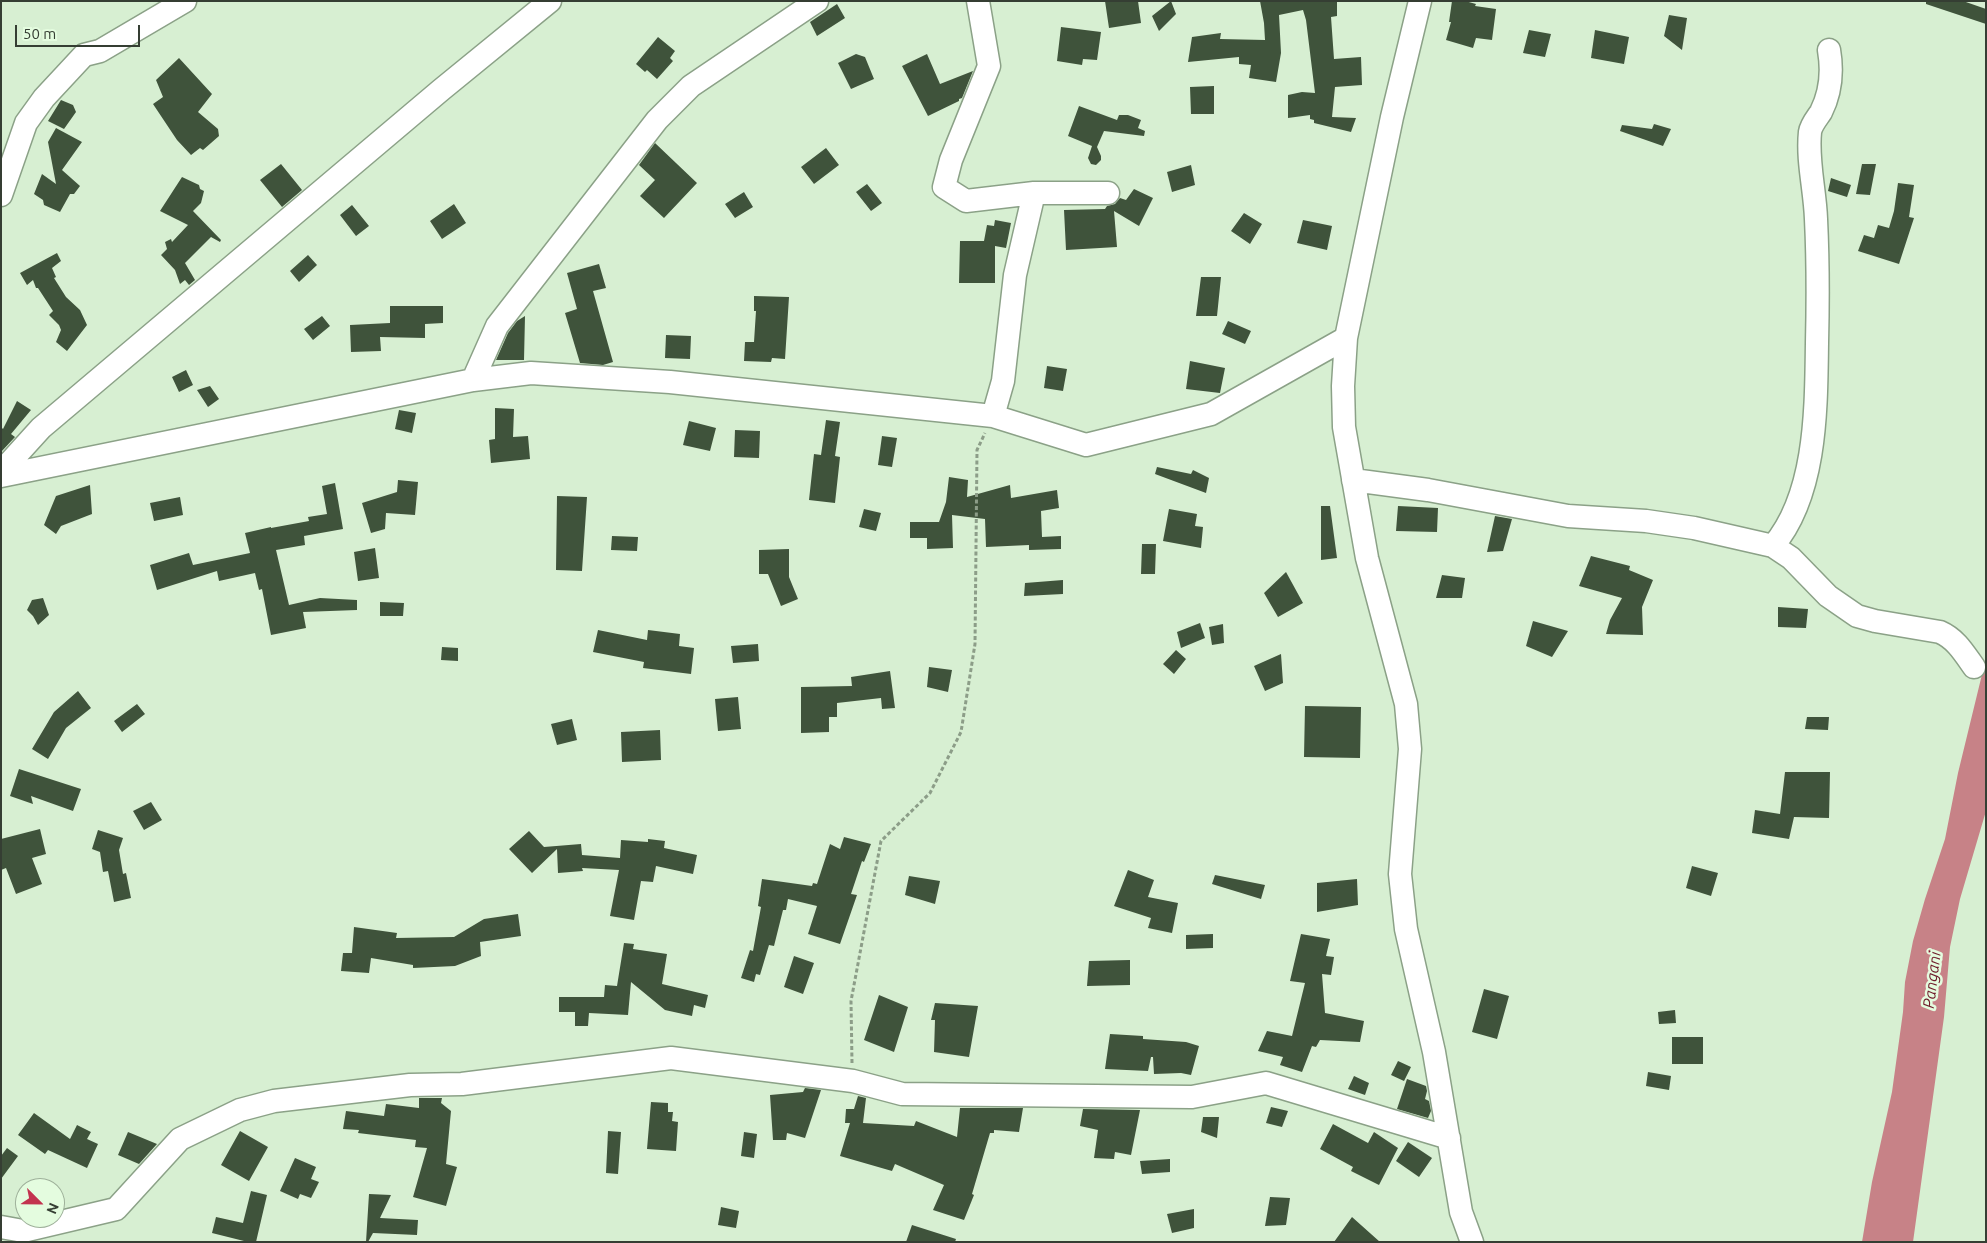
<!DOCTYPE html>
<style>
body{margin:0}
#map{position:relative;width:1987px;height:1243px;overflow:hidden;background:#d7efd2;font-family:Ubuntu,sans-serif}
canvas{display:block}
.frame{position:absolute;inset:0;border:2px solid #353e33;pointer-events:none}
.north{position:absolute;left:15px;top:1178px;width:50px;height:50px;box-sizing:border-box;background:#e4fcdf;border:1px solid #9eb09a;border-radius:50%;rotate:113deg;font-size:14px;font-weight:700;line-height:20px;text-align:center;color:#353e33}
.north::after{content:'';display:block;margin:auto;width:18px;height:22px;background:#c3334f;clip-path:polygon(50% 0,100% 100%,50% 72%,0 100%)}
.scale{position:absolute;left:15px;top:25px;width:125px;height:22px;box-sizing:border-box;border:2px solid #353e33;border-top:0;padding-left:6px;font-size:15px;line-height:18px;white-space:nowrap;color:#353e33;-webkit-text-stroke:4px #e4fcdf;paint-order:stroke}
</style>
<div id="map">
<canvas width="1987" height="1243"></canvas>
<div class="frame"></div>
<div class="north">N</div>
<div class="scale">50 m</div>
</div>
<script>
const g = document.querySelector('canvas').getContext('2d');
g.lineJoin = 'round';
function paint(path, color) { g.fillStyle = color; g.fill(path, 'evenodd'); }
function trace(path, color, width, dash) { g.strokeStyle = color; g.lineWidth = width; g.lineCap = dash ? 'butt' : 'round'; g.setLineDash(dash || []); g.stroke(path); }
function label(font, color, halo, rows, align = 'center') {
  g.font = font + ' Ubuntu,sans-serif'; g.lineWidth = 5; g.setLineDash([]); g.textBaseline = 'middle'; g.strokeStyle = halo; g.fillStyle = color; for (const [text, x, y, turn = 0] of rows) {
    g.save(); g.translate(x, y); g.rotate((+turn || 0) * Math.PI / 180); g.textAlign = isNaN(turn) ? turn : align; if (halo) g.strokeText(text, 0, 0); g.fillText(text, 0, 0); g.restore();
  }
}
const water = new Path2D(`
 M1986,658V811L1960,899L1950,947L1944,1017L1913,1242H1862L1872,1182L1892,1092L1903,1012L1905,982L1913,941L1925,899L1945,839L1958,773Z`);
const building = new Path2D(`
 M1105,1H1138L1141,23L1109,28Z
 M1171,1L1176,14L1159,31L1152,16Z
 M1260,1H1337V16L1331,17L1334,59L1361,57L1362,85L1335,87L1332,117L1356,118L1351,132L1314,123V120L1310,119V115L1288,118V95L1302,92L1315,93L1306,20L1303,10L1279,15L1281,53L1276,82L1249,78L1251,65L1239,64V57L1188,62L1192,37L1221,33L1220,39L1265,40L1264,23Z
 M1452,1H1465L1476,4L1475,6L1496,9L1492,40L1476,38L1473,48L1446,40L1451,22H1449Z
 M1926,1H1963L1986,9V24L1926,4Z
 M837,4L845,18L817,36L810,22Z
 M1669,15L1687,18L1682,50L1664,36Z
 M1061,27L1101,32L1097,60L1083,59L1082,65L1057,61Z
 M1529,30L1551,34L1545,57L1523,53Z
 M1595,30L1629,37L1624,64L1591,58Z
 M658,37L675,51L670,58L673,61L657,79L647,70L645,72L636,64Z
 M856,54L865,57L874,79L851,89L838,63Z
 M927,54L940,84L973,71L962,98L959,99V101L928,116L902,66Z
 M179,58L212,94L198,112L218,129L219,136L203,150L200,148L191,155L177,140L153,104L163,97L156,80Z
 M1214,86V114H1191L1190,87Z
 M61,100L73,105L76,112L64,129L48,121Z
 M1079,106L1117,120L1119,115H1128L1141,120L1138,128L1145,131L1144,136L1104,131L1097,147L1101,156V160L1096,165L1091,164L1088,158L1092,146L1068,136Z
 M1654,124L1671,129L1663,146L1620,131L1622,125L1652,129Z
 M56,128L82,142L62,170L80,186L74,194H70L60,212L44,205L43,200L34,194L42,174L56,184L48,142Z
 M655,143L697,183L664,218L640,196L655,180L639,165Z
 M826,148L839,165L814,184L801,167Z
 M281,164L302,190L282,207L260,180Z
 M1862,164H1876L1870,195L1856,194Z
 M1191,165L1195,185L1172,192L1167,172Z
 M182,177L199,185L200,189L204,191L201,203L193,211L221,240L220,242L211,237L185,263L195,280L189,285L185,280L180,284L175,270L161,255L167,249L165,242L171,239L172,242L188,225L160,211Z
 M1831,178L1851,185L1847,197L1828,191Z
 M1898,183L1914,185L1909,217L1914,218L1899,264L1858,251L1864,235L1874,238L1878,225L1889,228L1894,211Z
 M867,184L882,203L871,211L856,192Z
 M1134,189L1153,198L1139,226L1114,211L1117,247L1066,250L1064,210L1105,209L1107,206L1115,204L1120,198L1126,200Z
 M744,192L753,207L735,218L725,204Z
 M454,204L466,223L442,239L430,221Z
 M352,205L369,226L356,236L340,215Z
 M1244,213L1262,224L1250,244L1231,231Z
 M995,220L1011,223L1006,248L995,246V283H959L960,241H984L987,225L994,226Z
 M1303,220L1332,226L1327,250L1297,243Z
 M57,253L61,261L52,268L56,277L54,278L66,297L80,310L87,325L67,351L56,342L61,330L59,325L49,315L53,311L38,288H36L33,280L27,285L20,273Z
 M308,255L317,265L299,282L290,271Z
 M599,264L606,288L593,291L613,362L603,365L580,363L565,313L577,309L567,273Z
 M1201,277H1221L1217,316H1196Z
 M754,296L789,297L785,359L772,358L771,362L744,361L745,342H754L756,311H754Z
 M390,306H443V323L425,324V338L380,337L381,351L351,352L350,325L390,323Z
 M322,316L330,326L313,340L304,329Z
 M525,316L524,360H496L508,333L517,321Z
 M1228,321L1251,331L1245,344L1222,334Z
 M666,335L691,336L690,359L665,358Z
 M1190,361L1225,368L1220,393L1186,389Z
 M1047,366L1067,369L1063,391L1044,388Z
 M186,370L193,385L179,392L172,377Z
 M210,386L219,399L208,407L197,390Z
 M17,401L31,410L11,434L15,437L1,452V427L3,429Z
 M495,408L514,409L513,437L528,436L530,459L491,463L489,440L495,439Z
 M399,410L416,413L412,433L395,429Z
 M826,420L840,422L835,456L840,457L835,503L809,500L814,454L821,455Z
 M689,421L716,428L710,451L683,445Z
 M735,430L760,431L759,458L734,457Z
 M882,436L897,438L892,467L878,465Z
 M1157,467L1191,474L1193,470L1209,478L1206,493L1155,474Z
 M949,477L968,480L967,497L1010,485L1011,498L1057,490L1059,508L1041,511L1042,537L1061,536V549L1029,550V545L986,547L985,519L952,515L953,548L927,549V538H910V522H939L946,502Z
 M398,480L418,482L415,515L386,513L385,529L371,533L362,503L397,492Z
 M335,483L343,529L304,536L305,545L276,550L289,605L320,598L357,600V610L303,612L306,628L271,635L262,589L259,590L255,573L219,581L217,571L157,590L150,565L189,553L193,565L250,553L245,533L271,527V528L309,521L308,517L327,514L322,486Z
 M90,485L92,514L61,526L56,534L44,525L56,496Z
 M557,496L587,497L582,571L556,570Z
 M180,497L183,515L154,521L150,503Z
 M1321,506H1330L1337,558L1321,560Z
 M1398,506L1438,508L1437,532L1396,531Z
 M864,509L881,513L876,531L859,527Z
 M1169,509L1197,514L1195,526L1203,527L1201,548L1163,541Z
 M1495,516L1512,519L1503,551L1487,552Z
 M612,536L638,537L637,551L611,550Z
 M1142,544H1156L1155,574H1141Z
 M375,548L379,578L358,581L354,552Z
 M789,549V577L798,599L781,606L768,574H759V550Z
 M1591,556L1630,566L1629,570L1653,580L1642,607L1643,635L1606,634L1610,620L1622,598L1579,586Z
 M1286,572L1303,603L1278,617L1264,593Z
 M1442,575L1465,578L1462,598H1436Z
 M1063,580V594L1024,596L1025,583Z
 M43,598L49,615L38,625L33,616L27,610L32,600Z
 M380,602L404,603L403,616H380Z
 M1778,607L1808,609L1806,628L1778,627Z
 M1533,621L1568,631L1552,657L1526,646Z
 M1200,623L1205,638L1181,648L1177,632Z
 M1223,624L1224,643L1212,645L1209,627Z
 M598,630L647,640L648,630L680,634L679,646L694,648L691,674L643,668L644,662L593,652Z
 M758,644L759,661L733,663L731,646Z
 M442,647L458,648V661L441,660Z
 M1176,650L1186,659L1174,674L1163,664Z
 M1281,654L1283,683L1265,691L1254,666Z
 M929,667L952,670L948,692L927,687Z
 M890,671L895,708L882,709L881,698L837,703V717H829V732L801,733V687L852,686L851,677Z
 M78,691L91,708L66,728L48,759L32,749L54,712Z
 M738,697L741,729L718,731L715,699Z
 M137,704L145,714L122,732L114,721Z
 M1305,706L1361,707L1360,758L1304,757Z
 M1807,717H1829L1828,730L1805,729Z
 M572,719L577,740L557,745L551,724Z
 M660,730L661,760L622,762L621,732Z
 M19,769L81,789L73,811L31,796L33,804L10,796Z
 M1785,772H1830L1829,818L1794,817L1789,839L1752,833L1755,810L1780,814Z
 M151,802L162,820L144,830L133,811Z
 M40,829L46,854L32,858L42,884L16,894L6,868L1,870V839Z
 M98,830L123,838L119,850L123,874L126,873L131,898L114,902L108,871L103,872L100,852L92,849Z
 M529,831L544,847L581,844L582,855L620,858L621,840L648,842V839L665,841L664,848L697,855L693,874L656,866L653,882L641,881L634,920L610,916L619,870L582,868L583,871L558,873L557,849L532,873L509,849Z
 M844,837L871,844L864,862L862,861L851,894L857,895L840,944L808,934L817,906L788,899L786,910H783L774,946L769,945L760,975L756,974L754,982L741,978L750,950L753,951L761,907L758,906L762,879L812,886L813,883L817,884L830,844L840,849Z
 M1692,866L1718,873L1711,896L1686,888Z
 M1128,870L1154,880L1148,897L1178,903L1172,933L1148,928L1151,918L1114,906Z
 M1215,875L1265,885L1261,899L1212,884Z
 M909,876L940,881L935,904L905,895Z
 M1357,879L1358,905L1317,912V883Z
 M518,914L521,936L480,942L481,956L455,966L413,968V965L371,958L369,973L341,971L343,953H352L354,927L397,933L396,938L454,937L484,919Z
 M1213,934V948L1186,949V935Z
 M1301,934L1330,939L1326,956L1334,957L1331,975L1322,974L1325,1013L1364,1021L1360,1042L1320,1040L1316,1047L1312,1046L1302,1072L1280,1065L1283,1057L1258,1051L1267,1031L1292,1036L1305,983L1290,981Z
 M624,943L634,944L633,949L667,954L662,984L708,995L705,1008L694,1005L692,1016L665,1010L631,982L628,1015L589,1013L588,1026H575V1012H559V997H604L605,985L617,986Z
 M794,956L814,963L803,994L784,987Z
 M1130,960V985L1087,986L1089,961Z
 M1484,989L1509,996L1497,1039L1472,1032Z
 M879,995L908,1007L894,1052L864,1040Z
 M935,1003L978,1006L969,1057L934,1052L935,1020H931Z
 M1675,1010L1676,1023L1659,1024L1658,1012Z
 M1110,1034L1143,1036V1039L1186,1042L1199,1046L1191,1075L1181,1073L1154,1074L1153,1057H1151L1148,1071L1105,1069Z
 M1672,1037H1703V1064H1672Z
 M1398,1061L1411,1067L1404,1081L1391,1075Z
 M1648,1072L1671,1076L1669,1090L1646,1086Z
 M1354,1076L1369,1083L1365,1095L1348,1089Z
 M1407,1079L1426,1086L1427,1091L1425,1099L1429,1101L1431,1111L1428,1118L1397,1109Z
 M805,1088L821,1090L805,1138L787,1133L786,1140H773L770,1095L803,1092Z
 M858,1096L866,1098L863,1123L914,1126L916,1121L957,1137L960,1108H1023L1019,1132L994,1130V1133H990L972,1194L974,1195L964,1220L933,1210L944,1185L895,1164L892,1171L840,1156L850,1123H845L846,1109H854Z
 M419,1098H442L441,1103L451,1111L446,1164L457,1167L446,1206L413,1197L427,1148L415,1147L416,1140L358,1133L359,1130L343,1129L346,1111L384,1116L386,1104L419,1108Z
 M651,1102L668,1103V1112H673L672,1121L678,1122L676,1151L647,1149Z
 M1271,1107L1288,1111L1282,1127L1266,1123Z
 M1083,1109L1140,1110L1131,1155L1115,1152L1114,1159L1094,1158L1098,1130L1080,1126Z
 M34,1113L70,1139L77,1125L91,1132L87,1139L98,1144L87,1168L48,1150L45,1154L18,1135Z
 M1203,1117H1219L1217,1138L1201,1132Z
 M1333,1124L1368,1143L1374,1132L1398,1148L1379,1185L1351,1171L1353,1167L1320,1149Z
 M240,1131L268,1147L249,1181L221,1165Z
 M608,1131L621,1132L618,1174L606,1173Z
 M128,1132L157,1144L139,1164L118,1155Z
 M744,1132L757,1134L754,1158L741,1156Z
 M1408,1142L1432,1158L1419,1177L1396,1161Z
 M7,1148L18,1156L1,1179V1156Z
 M295,1158L316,1167L311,1179L319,1182L311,1198L300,1194L298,1199L280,1191Z
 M1170,1159V1172L1142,1174L1140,1161Z
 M251,1191L267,1195L256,1242H248L212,1233L216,1217L243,1223Z
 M369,1194L391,1195L380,1218L418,1220L417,1235L373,1233L368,1242H366Z
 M1270,1197L1290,1198L1286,1225L1265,1226Z
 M721,1207L739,1211L736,1228L718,1225Z
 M1194,1209V1228L1172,1233L1167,1214Z
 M1352,1217L1380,1242H1334Z
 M912,1225L956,1239L955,1242H906Z`);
const path = new Path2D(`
 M852,1063L851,1001L881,841L930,793L961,732L975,644L977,450L985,433`);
const minor = new Path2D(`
 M978,1L989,66L951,160L944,187L966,201L1034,193H1108
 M1420,1L1392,117L1346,338L1343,386L1344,427L1367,558L1406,704L1410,749L1400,874L1406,929L1434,1052L1461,1212L1472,1242
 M1,195L26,123L44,98L84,55L100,51L185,1
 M473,380L497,326L657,120L691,86L817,1
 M993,416L1003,381L1015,275L1034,193
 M1,472L41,428L441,90L550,1
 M1,476L473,380L531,373L670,382L993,416L1086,445L1211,414L1346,338
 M1353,480L1428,490L1568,516L1646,521L1694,528L1773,546L1791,558L1828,596L1857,616L1875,621L1940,632C1956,639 1964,653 1974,667
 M1773,546C1817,494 1816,408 1817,343C1818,302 1818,260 1816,219C1815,190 1807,161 1810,132C1811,125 1817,118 1821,112C1831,92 1833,73 1829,50
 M1,1227L23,1231L116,1209L180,1139L240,1110L274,1101L410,1085L462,1084L671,1058L853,1081L902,1094L1192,1097L1266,1083L1449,1138`);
const waterNames = [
 ["Pangani",1932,980,-83]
];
paint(water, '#c78287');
paint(building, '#3f533b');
trace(minor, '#8ba187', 25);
trace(path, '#8c9d88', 3, [4, 2.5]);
trace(minor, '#fff', 22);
label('italic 16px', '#6f1c2b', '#e4fcdf', waterNames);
</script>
